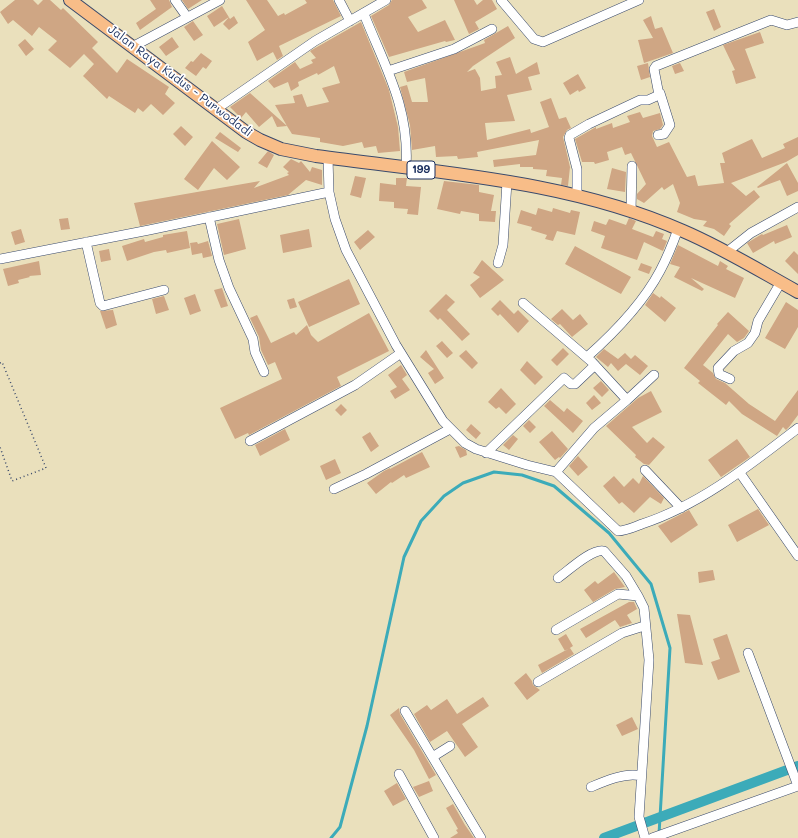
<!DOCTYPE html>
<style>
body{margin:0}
canvas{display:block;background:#eae0bc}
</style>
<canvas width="798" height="838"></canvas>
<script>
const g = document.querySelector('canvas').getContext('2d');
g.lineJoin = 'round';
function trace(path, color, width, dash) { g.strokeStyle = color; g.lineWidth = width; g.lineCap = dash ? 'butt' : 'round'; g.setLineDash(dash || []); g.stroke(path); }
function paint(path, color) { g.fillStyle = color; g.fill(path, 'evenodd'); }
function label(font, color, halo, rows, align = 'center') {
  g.font = font + ' Mali,sans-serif'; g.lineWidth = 3.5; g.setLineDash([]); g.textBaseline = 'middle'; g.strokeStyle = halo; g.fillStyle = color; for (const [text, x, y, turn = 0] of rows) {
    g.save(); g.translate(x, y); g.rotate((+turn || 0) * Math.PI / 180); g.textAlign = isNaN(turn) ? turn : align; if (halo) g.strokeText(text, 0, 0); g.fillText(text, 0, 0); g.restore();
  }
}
const stream = new Path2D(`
 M331,838L340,827L367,726L404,557L421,521L444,496L463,483L494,472L522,475L554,486L609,533L651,584L670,648L659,834`);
const canal = new Path2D(`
 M604,838L798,766`);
const building = new Path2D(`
 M15,0H33L38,5L43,0H50L61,10L63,8L98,42L92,48L117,73L127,59L169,87L165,94L175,103L163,115L151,104L143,112L138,108L135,113L109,96L107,99L83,76L94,64L84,54L70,68L48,50L57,41L39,27L32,36L13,20L8,24L0,12Z
 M150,0H169L172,7L140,30L136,23L156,9Z
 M182,0H202L188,9Z
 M246,0H267L278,16L284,13L285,15L307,3L305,0H333L341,16L279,46L283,56L277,60L273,52L257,61L248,42L265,30Z
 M392,0H422L427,8L408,17L418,32L445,20L455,40L446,42L445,41L389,57L371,16L389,5Z
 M454,0H474L477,5L483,0H492L497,9L475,22L479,29L469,34Z
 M222,6L230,19L234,16L238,23L229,30L223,24L229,17L214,27L207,16Z
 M714,9L721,27L714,31L706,12Z
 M651,16L655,29L662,27L673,53L644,63L638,40L653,38L643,20Z
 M193,21L203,35L194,41L184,27Z
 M361,22L389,90L398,127L400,151L378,153L376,146L364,148L362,142L343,146L320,142V138L292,134L287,126L277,127L272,116L259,127L246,112L241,118L230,107L250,93L287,126L275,105L295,103L293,96L302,94L307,107L329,102L322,88L340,83L334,66L318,75L317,73L298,82L299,86L291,91L288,82L274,88L268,81L295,62L300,69L313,63L311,60L316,58L310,51Z
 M508,26L515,38L473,66L467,72L475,69L480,78L481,91L496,88L495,76L502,75L496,62L510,57L516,74L537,62L540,74L528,77L532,90L507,95L515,121L485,123L487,140L530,129L531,133L549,127L540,102L551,98L559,119L566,117L571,128L567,130L563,137L570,167L568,186L561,185L562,178L546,176L547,170L533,169V167H520V164L494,167L493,160L536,155L539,140L477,152L478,157L458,159L457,156L436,157L435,146L412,150L410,125L400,87L407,85L412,102H428L425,78L407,82L404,72L485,43L484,40Z
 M760,32L764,43L745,49L756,78L736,84L732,71L735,70L723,45Z
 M172,37L179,47L166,56L159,47Z
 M25,39L34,49L26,56L18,45Z
 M201,53L212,61L206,69L203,67L196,76L185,68L191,61L193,62Z
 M648,63L650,77L641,80L637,66Z
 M680,63L684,71L675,74L672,66Z
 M578,74L586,88L579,92L578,90L570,95L563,83Z
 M640,112L643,118L660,113L663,125L660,129L653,131L652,136L657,147L669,142L687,177L695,175L698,186L724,183L720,163H725L722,153L752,139L762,158L785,148L783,144L798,137V155L786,162L731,183L746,196L754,190L760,197L729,224L731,226L724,236L714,229L703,226L707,221L694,219L677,212L680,203L673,184L664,190L662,187L644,203L637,199V194L646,184L631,153L625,155L622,147L607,152L609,160L595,164L594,162H582L575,139L596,127V129L612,123L613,128L630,122L627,116Z
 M181,126L193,137L185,146L173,134Z
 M220,132L241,148L238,152L215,138Z
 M212,141L240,167L227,180L214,168L198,190L184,179Z
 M268,151L274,155L267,168L258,163Z
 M291,159L299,163L301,161L310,172L312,167L322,170V185L306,180L288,195L140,226L134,203L260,181L254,188L289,175L287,173L289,172L283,167Z
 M787,163L798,183V191L787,196L780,180L758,188L757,187Z
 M612,168L626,172L625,192L607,189Z
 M355,176L366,178L361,198L350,195Z
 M396,178H407L406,186L421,187L418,215L407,214L408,209L394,208V202L379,201L380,183L396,185Z
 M444,181L479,185V192L494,195L491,211H496L495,222L479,221V214L461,211L460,214L437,209Z
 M538,208L552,212L553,208L570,213L571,210L580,212L575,235L557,231L553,241L545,239L547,235L531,230L532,227L517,223L521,210L536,215Z
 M68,218L70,229L61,230L59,219Z
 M629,218L636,221L632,229L653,237L656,231L664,234L662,239L667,241L663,251L644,242L637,260L601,248L605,236L591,231L594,221L606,225L609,219L626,225Z
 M239,219L246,249L224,255L217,224Z
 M787,225L792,237L775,244L774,241L753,253L747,243L762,234L763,235Z
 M21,229L25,242L15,245L11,232Z
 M309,229L312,247L283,253L280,235Z
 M368,230L375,237L360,250L354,242Z
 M187,231L190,248L167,253L166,250L154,252L127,261L122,246L144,239L145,242L163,237V235Z
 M208,241L212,256L203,258L202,253L192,255L190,243L197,242L198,244Z
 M678,245L718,266L720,261L728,266L726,269L744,278L735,298L691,278L704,289L702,291L674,277L680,267L670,264Z
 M575,246L631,277L621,294L565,264Z
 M109,249L111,260L101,262L99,251Z
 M794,251L798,255V274L785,261Z
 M482,260L504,280L480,298L470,285L480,277L473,273Z
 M39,261L41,275L29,276L30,277L18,280L19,283L8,286L3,269Z
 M641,263L652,267L649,274L638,270Z
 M349,279L360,304L309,327L298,302Z
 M222,288L228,306L221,308L214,290Z
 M653,293L660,298L661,296L676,308L665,322L645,305Z
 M195,294L201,311L190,315L184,298Z
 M446,294L455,302L447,310L470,334L462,341L440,318L438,320L429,311Z
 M164,296L169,310L156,314L152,299Z
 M294,298L297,307L290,309L287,300Z
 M500,300L514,314L518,310L529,321L518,333L500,314L498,316L491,309Z
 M786,302L798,310V327L785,349L765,338Z
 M562,309L573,320L580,314L588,324L572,337L560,324L558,325L551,319Z
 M113,310L117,325L106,329L100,311Z
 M728,312L749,331L744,338L737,342L728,334L703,365L713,373L716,379L725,383L749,404L775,421L798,390V415L789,427L786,430L783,427L777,436L742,414L729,401L726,405L698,383L700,381L684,368L718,325L717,324Z
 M369,313L389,351L337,377L341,386L249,435L248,433L235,439L220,408L282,379L275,362L268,365L261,350L259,337L250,318L257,315L271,343L294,332L296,335L307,325L311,335L318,342Z
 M442,341L453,353L447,358L436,346Z
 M563,348L569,354L557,366L551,360Z
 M604,349L618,359L625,353L631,359L635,355L648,366L640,375L626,364L618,371L611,363L608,367L596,357Z
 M426,350L444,378L435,384L428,373L434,369L420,357Z
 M466,350L478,363L472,369L459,356Z
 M527,361L543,377L535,385L520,370Z
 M401,365L407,375L402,379L410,390L395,399L390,391L397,387L388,375Z
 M601,381L609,390L602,397L593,388Z
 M501,388L516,404L506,414L499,407L496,409L488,402Z
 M651,391L662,412L632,427L647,443L653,437L665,447L649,465L644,464L635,457L636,455L606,426L638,398Z
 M594,395L601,403L592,410L586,403Z
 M550,400L564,412L567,408L583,421L573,433L544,406Z
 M341,404L347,410L341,416L335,410Z
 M529,420L536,427L530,433L523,426Z
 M471,424L481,433L476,439L466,430Z
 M285,429L290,440L260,456L255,445Z
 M552,431L568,449L560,458L559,457L555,460L539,442Z
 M370,432L379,446L371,452L362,437Z
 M513,435L518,439L509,450L503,445Z
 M737,439L750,457L721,477L708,460Z
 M459,446L466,450L467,455L460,458L455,447Z
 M422,452L430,467L406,478L404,475L392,483L391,482L376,494L367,483L384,471L390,468V469Z
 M578,456L588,467L578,476L569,466Z
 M335,459L341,473L326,480L320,466Z
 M614,476L624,487L633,478L639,484L643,476L664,498L661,504L650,497L634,513L622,502L619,504L603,486Z
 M758,509L769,525L737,542L728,525Z
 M689,510L698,525L671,543L658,526Z
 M713,570L715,580L699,583L698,572Z
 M614,572L625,587L615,589L593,602L584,590L595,581L598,584Z
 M629,602H634L637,609L627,615L632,623L620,627L615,620L586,638L580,629Z
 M677,614L690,615L703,665L685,663Z
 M566,634L573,646L565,651L558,639Z
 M727,634L740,672L718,680L711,662L720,659L713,639Z
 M570,648L574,654L542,673L538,665Z
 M526,673L532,681L533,685L540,690L527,700L514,683Z
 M483,697L489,706L462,724L478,747L465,757L447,731L430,742L414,714L427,705L431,710L447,699L457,714Z
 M399,708L400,714L436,775L429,779L414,750L390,715Z
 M632,717L638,729L622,736L616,725Z
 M429,781L433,791L419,797L413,787Z
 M397,783L406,799L393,806L384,791Z
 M453,804L465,825L474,838H450L458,833L456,830L458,829L446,808Z`);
const path = new Path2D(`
 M0,363L2,362L46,468L12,481L0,447`);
const minor = new Path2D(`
 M175,0L187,17
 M339,0L350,21
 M501,0L534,39L543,42L639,0
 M364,14C385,67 410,108 406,168
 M134,46L220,0
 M388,71L454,49L492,29
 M215,110L315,41L386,0
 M658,135L664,134L670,125L660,93
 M328,158L329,192
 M577,196V169L569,138L570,135L589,124L640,100H648L659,95L654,69L656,66L771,20L787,25L798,22
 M631,212L632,166
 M209,217L219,260L229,288L253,339L255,352L264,372
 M86,242L100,303L103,306L164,290
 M727,252L751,233L798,207
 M0,259L149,230L329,192L335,219L346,250L396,345L443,421L465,443L476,449L527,465L556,472L618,531C626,531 634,527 642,524C700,505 750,465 798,428
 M498,263L503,245L507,182
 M523,303L592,362L627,400L594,428L556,472
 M587,357C614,333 643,303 660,271C667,258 673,243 678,229
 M730,379L719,374L718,368L734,351L748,343L755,333L758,321L781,282
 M627,400L654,375
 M250,441L355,385L401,353
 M486,453L564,378L571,384H575L595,365
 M645,470L681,508
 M740,473L798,556
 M334,489L366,474L450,429
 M558,578C568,571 592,548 604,551L626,576L638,596
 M556,630L618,594L638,596L644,608L649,660L639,817L645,838
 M748,653L798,786
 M538,682L622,633L644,626
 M405,711L481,838
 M434,756L450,746
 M399,774L434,838
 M591,787C605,781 626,772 641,776
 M652,838L798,786`);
const major = new Path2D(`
 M70,0L246,132L260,140L281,149L316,156C439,173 568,180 683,231C723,248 760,271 798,292`);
const shields = [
 [421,170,28]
];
const shieldNames = [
 ["199",421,170]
];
const streetNames = [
 ["Jalan Raya Kudus - Purwodadi",180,81,37]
];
trace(stream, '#3cabb9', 3);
trace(canal, '#3cabb9', 10);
paint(building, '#cfa684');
trace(minor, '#3a4a6c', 10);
trace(major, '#3a4a6c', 14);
trace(path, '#3a4a6c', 1.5, [1, 3]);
trace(minor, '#fff', 9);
trace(major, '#f8bd88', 12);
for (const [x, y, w] of shields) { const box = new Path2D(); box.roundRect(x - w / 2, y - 9, w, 18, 3); g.fillStyle = '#fff'; g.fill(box); trace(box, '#1b2f5e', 1); }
label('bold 11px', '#1b2f5e', null, shieldNames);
label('12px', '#1b2f5e', '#fff', streetNames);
</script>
